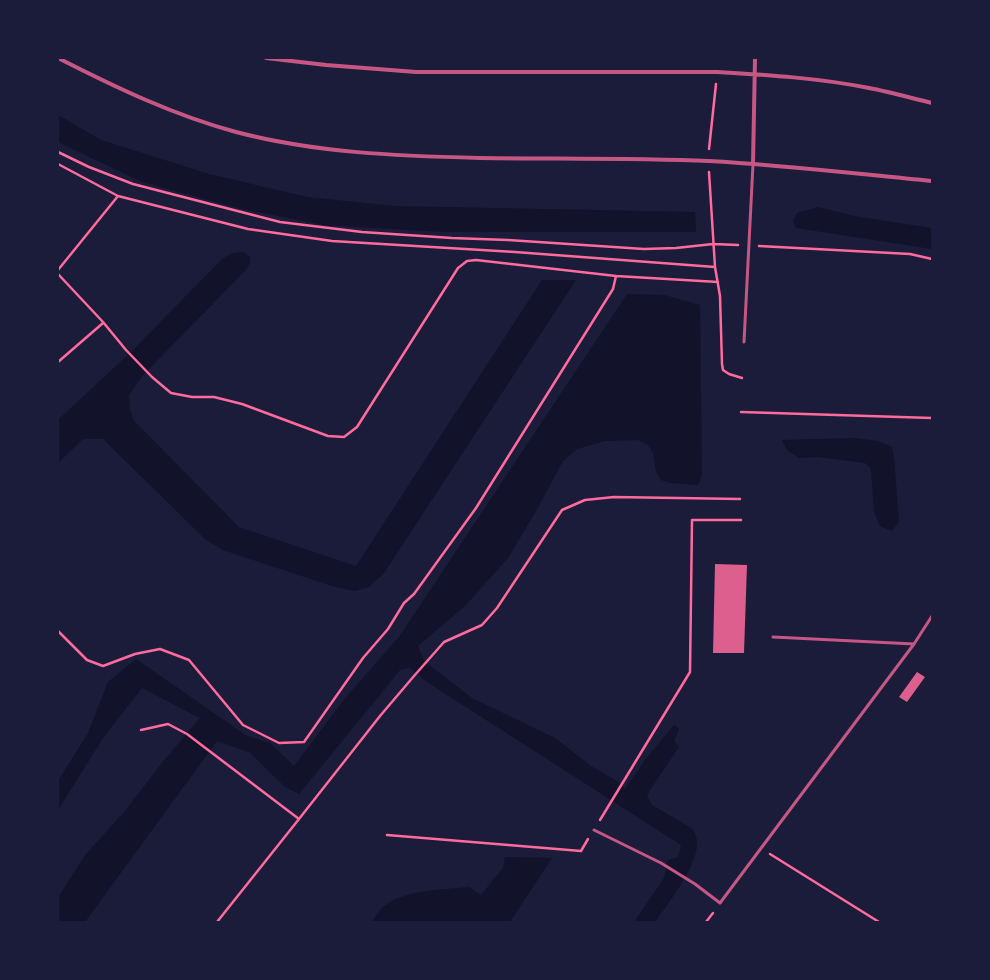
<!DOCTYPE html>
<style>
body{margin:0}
#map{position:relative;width:990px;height:980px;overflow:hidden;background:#1b1b3a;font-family:Mulish,sans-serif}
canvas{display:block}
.frame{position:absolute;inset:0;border:59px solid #1b1b3a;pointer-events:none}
</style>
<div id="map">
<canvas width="990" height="980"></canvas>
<div class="frame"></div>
</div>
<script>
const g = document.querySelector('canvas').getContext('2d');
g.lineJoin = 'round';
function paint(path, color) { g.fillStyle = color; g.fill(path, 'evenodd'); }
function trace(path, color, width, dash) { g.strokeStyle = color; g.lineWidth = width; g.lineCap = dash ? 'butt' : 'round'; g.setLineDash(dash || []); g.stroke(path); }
const water = new Path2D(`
 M58,115L101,140L209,174L307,197L395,206L695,212L696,232H442L324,225L242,209L142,182L58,142Z
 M818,207L854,216L932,228V249L796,228L793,221L797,213Z
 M243,252L250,257V263L245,271L143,375L129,395L130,409L134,421L239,527L356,566L542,280H576L384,573L369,587L355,591L332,586L223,550L206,540L103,439H83L58,463V420L133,350L223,258L233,253Z
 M627,294L664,295L700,305L702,475L698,485L670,483L661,480L656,471L653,453L648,445L638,440L605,441L577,449L563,461L536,511L508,558L466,605L418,646L424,661L472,698L555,738L591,766L617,781L625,789L645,760L674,725L679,729L674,741L679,747L650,790L647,797L652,805L693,829C694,833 697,837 697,841C699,865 668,903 655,922H634L664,878L668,860L678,857L681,845L427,682L410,668L400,670L299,794L284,786L249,752L217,741L85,922H58V897L86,854L125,811L161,764L200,718L142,688L103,738L58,810V781L88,733L108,682L136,659L247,736L270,743L294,766L346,697L399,637Z
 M855,438L878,441L892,447L894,458L899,522L892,531L880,526L874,512L871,469L865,463L818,457L799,458L787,450L782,440Z
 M505,857L552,858L510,922H372C375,918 377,913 381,909C401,889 442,890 469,887L481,895L503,868Z`);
const building = new Path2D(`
 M715,564L747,565L744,653H713Z
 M917,672L925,677L907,702L899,697Z`);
const path = new Path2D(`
 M709,149L716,84
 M58,152L89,167L133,184L280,222L362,232L452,238L508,240L644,249L676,248L713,244L738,245
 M58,164L118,196L248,229L332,241L515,252L715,267L709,172
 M759,246L910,254L932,259
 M715,267L720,296L722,364L723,370L729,374L742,378
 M58,270L118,196
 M58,274L103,322L126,350L152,377L171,393L192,397H214L242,404L328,436L344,437L357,427L458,268L467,261L476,260L616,276L718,282
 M58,362L103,323
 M741,412L932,418
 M58,631L87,660L103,666L135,654L160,649L189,660L243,725L279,743L304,742L363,658L388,629L404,603L414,594L476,508L613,289L616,276
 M141,730L168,724L187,734L299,819
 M600,820L690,672L692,520H741
 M387,835L581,851L588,839
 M770,854L879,922
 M217,922L299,819L380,716L414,676L444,642L482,625L497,608L562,510L585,500L614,497L740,499
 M706,922L713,913`);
const service = new Path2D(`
 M744,342L753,164
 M773,637L914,644
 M594,830L661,863L695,884L720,903L914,644L932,616`);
const minor = new Path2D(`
 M58,58C115,87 173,115 236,132C316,153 398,156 480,158C556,159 633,158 709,161C783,165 858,174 932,181
 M266,58L326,65L416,72H717C768,75 819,78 869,88C890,92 911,98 932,103
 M753,164L755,58`);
paint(water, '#12122b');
paint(building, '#dd5f8e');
trace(path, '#ff6b9d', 2.5);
trace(service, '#c65784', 3);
trace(minor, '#c65784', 4);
</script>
